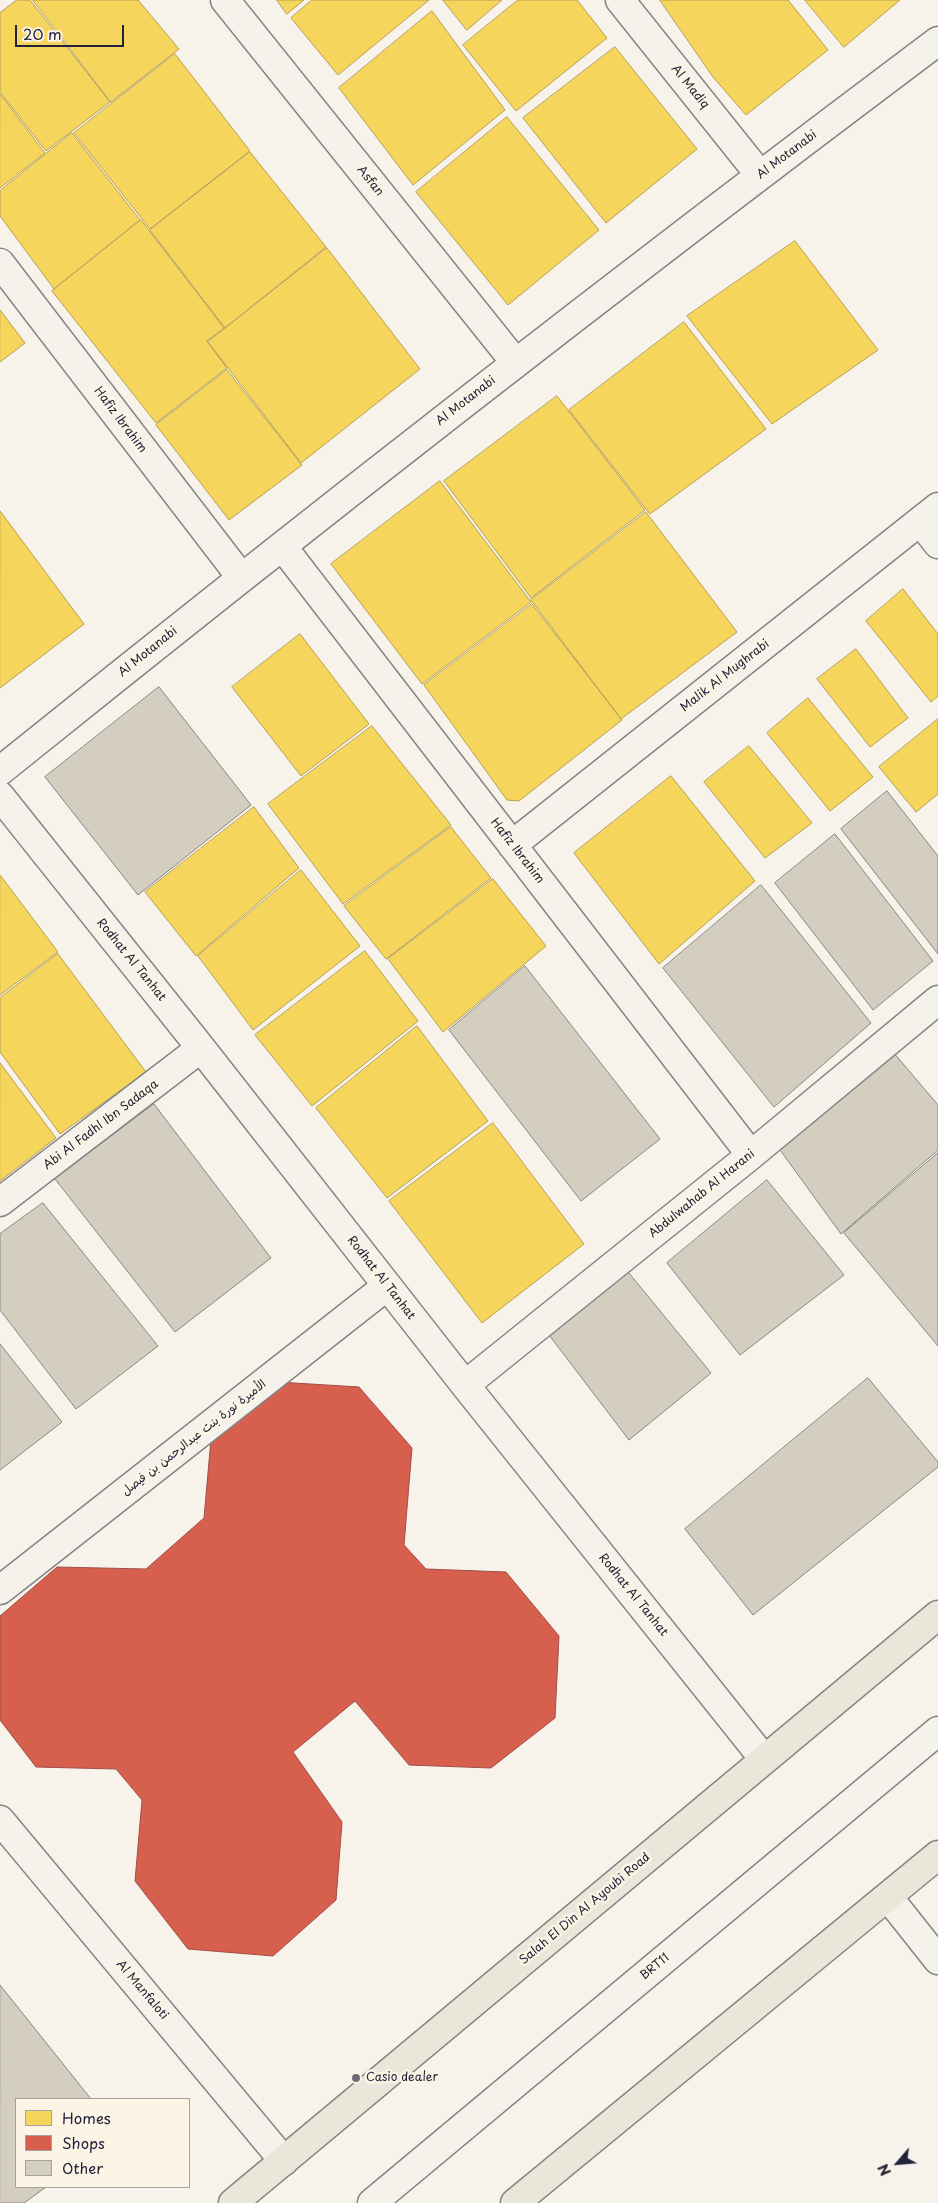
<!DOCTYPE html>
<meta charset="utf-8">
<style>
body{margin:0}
#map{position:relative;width:938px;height:2203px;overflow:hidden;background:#f7f3ea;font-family:"Playpen Sans",sans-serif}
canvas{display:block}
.legend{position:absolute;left:15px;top:2098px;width:175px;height:90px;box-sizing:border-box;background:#fcf5e5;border:1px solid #a5a1a1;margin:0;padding:6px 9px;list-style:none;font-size:15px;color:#22223b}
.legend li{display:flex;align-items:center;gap:10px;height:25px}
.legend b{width:25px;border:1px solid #a5a1a1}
.north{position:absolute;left:873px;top:2138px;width:50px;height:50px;-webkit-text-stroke:4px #fcf5e5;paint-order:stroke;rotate:243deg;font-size:14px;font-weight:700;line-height:20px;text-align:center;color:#22223b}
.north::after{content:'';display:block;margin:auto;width:18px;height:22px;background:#22223b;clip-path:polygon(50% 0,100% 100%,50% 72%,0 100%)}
.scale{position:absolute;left:15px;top:25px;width:109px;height:22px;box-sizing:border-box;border:2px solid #22223b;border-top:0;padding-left:6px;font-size:15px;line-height:18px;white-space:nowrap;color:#22223b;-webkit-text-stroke:4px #fcf5e5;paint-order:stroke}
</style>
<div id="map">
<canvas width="938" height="2203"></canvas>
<ul class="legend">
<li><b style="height:14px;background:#f6d55c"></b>Homes</li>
<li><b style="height:14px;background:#d6604d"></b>Shops</li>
<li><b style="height:14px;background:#d4cec0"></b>Other</li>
</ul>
<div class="north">N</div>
<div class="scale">20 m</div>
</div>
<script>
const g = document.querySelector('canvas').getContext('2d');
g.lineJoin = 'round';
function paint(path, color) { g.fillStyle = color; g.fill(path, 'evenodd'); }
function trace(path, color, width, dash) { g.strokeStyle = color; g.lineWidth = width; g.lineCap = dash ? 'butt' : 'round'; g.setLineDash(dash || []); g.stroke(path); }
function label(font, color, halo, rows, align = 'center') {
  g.font = font + ' "Playpen Sans","Playpen Sans Arabic",sans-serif'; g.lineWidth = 5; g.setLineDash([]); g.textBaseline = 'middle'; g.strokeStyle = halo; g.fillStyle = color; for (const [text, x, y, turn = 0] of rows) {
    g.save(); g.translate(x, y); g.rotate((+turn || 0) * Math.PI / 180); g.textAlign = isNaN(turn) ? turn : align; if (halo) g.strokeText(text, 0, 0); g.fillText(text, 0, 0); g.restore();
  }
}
const homes = new Path2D(`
 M17,0H30L110,102L46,151L0,92V13Z
 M33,0H138L179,49L111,102Z
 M277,0H304L287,14Z
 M312,0H429L338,75L291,18Z
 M443,0H502L467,30Z
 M518,0H577L607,38L516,111L463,45Z
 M660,0H788L828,50L746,115L713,77Z
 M805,0H900L844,47Z
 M432,11L505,110L413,185L339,88Z
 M615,47L697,149L606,223L523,118Z
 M175,54L250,151L150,229L74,133Z
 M0,94L45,153L0,188Z
 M507,117L599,230L508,305L416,192Z
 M72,133L140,220L54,289L0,216V191Z
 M250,152L326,247L225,328L150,230Z
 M141,220L224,328L207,341L227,368L156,423L52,291Z
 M795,241L878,350L772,424L687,316Z
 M327,248L420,369L301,463L208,342Z
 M0,310L25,343L0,362Z
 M684,322L766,429L650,514L569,410Z
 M227,370L302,465L229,520L156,425Z
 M557,396L645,510L531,598L444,481Z
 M440,481L531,602L422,684L331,564Z
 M0,511L84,624L0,688Z
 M646,512L737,632L621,719L531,600Z
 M903,589L938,634V696L931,702L866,621Z
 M532,604L622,720L519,801L507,800L424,685Z
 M300,634L369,724L301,776L232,687Z
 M856,649L908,718L870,747L817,679Z
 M808,698L873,777L830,811L767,733Z
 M938,719V794L916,812L879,767Z
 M372,726L451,825L343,904L268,804Z
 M749,746L812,823L765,858L704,782Z
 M671,776L755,881L659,964L574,853Z
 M254,807L299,868L196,956L145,892Z
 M451,827L491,878L386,959L344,906Z
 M301,870L360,946L253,1030L198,956Z
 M0,875L58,952L0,995Z
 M493,879L546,946L443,1032L388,959Z
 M365,951L418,1021L312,1106L255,1035Z
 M58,954L146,1072L60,1134L0,1052V998Z
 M417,1026L488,1121L387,1198L316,1108Z
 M0,1063L56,1138L0,1181Z
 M493,1123L584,1244L482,1323L389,1201Z`);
const shops = new Path2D(`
 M278,1382L359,1387L412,1448L404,1545L426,1569L506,1572L559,1636L555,1718L491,1768L409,1765L355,1701L293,1752L342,1822L336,1900L273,1956L188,1949L135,1881L142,1800L116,1769L36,1767L0,1720V1616L57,1567L146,1569L204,1518L211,1439Z`);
const building = new Path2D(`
 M159,687L251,805L138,895L45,777Z
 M887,791L938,856V954L841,829Z
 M835,834L933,961L873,1010L775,883Z
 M761,885L871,1023L774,1107L663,968Z
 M525,966L660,1139L581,1201L449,1030Z
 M893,1052L938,1105V1150L841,1234L775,1143Z
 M154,1104L271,1258L175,1332L55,1179Z
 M938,1153V1346L844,1233Z
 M767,1180L844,1275L740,1355L667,1263Z
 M43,1203L158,1346L76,1409L0,1310V1234Z
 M624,1267L711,1373L629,1440L546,1331Z
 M0,1344L62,1422L0,1470Z
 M868,1378L938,1462V1467L753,1615L685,1529Z
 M0,1985L91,2099H16V2187H46L24,2203H0Z`);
const minor = new Path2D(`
 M225,0L515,362
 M620,0L760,175
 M0,263L241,577
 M920,521L938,544
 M282,546L751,1155
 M0,771C309,522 621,279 938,41
 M0,796L201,1048L465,1385L764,1759
 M512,845L938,507
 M0,1202L201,1048
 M465,1385L751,1155L938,1000
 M0,1590L387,1286
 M0,1820L284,2161
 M888,1897L938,1960`);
const secondary = new Path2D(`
 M372,2203L938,1731`);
const primary = new Path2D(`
 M233,2203L938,1615
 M515,2203L938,1855`);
const markers = [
 [356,2078,5,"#6d6b78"]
];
const streetNames = [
 ["Al Madiq",690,87,51],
 ["Al Motanabi",787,155,-37],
 ["Asfan",370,181,51],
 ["Al Motanabi",466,401,-38],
 ["Hafiz Ibrahim",120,420,53],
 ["Al Motanabi",148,652,-39],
 ["Malik Al Mughrabi",725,676,-38],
 ["Hafiz Ibrahim",517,851,52],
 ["Rodhat Al Tanhat",131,960,51],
 ["Abi Al Fadhl Ibn Sadaqa",101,1125,-37],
 ["Abdulwahab Al Harani",702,1194,-39],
 ["Rodhat Al Tanhat",381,1278,52],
 ["الأميرة نورة بنت عبدالرحمن بن فيصل",194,1438,-38],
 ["Rodhat Al Tanhat",633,1595,51],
 ["Salah El Din Al Ayoubi Road",585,1909,-40],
 ["BRT11",655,1967,-40],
 ["Al Manfaloti",142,1990,50]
];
const poiNames = [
 ["Casio dealer",366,2078]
];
paint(homes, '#f6d55c');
trace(homes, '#b69f52', 1);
paint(shops, '#d6604d');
trace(shops, '#a04d48', 1);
paint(building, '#d4cec0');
trace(building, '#868485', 1);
trace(minor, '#868485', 31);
trace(secondary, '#868485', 31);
trace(primary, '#868485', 31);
trace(minor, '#f5f2ec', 28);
trace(secondary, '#f5f2ec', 28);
trace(primary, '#ebe6da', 28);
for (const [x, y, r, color] of markers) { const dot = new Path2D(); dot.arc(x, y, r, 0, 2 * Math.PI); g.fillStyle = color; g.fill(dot); trace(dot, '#fcf5e5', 2); }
label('12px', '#22223b', '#fcf5e5', streetNames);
label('12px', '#22223b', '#fcf5e5', poiNames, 'left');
</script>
